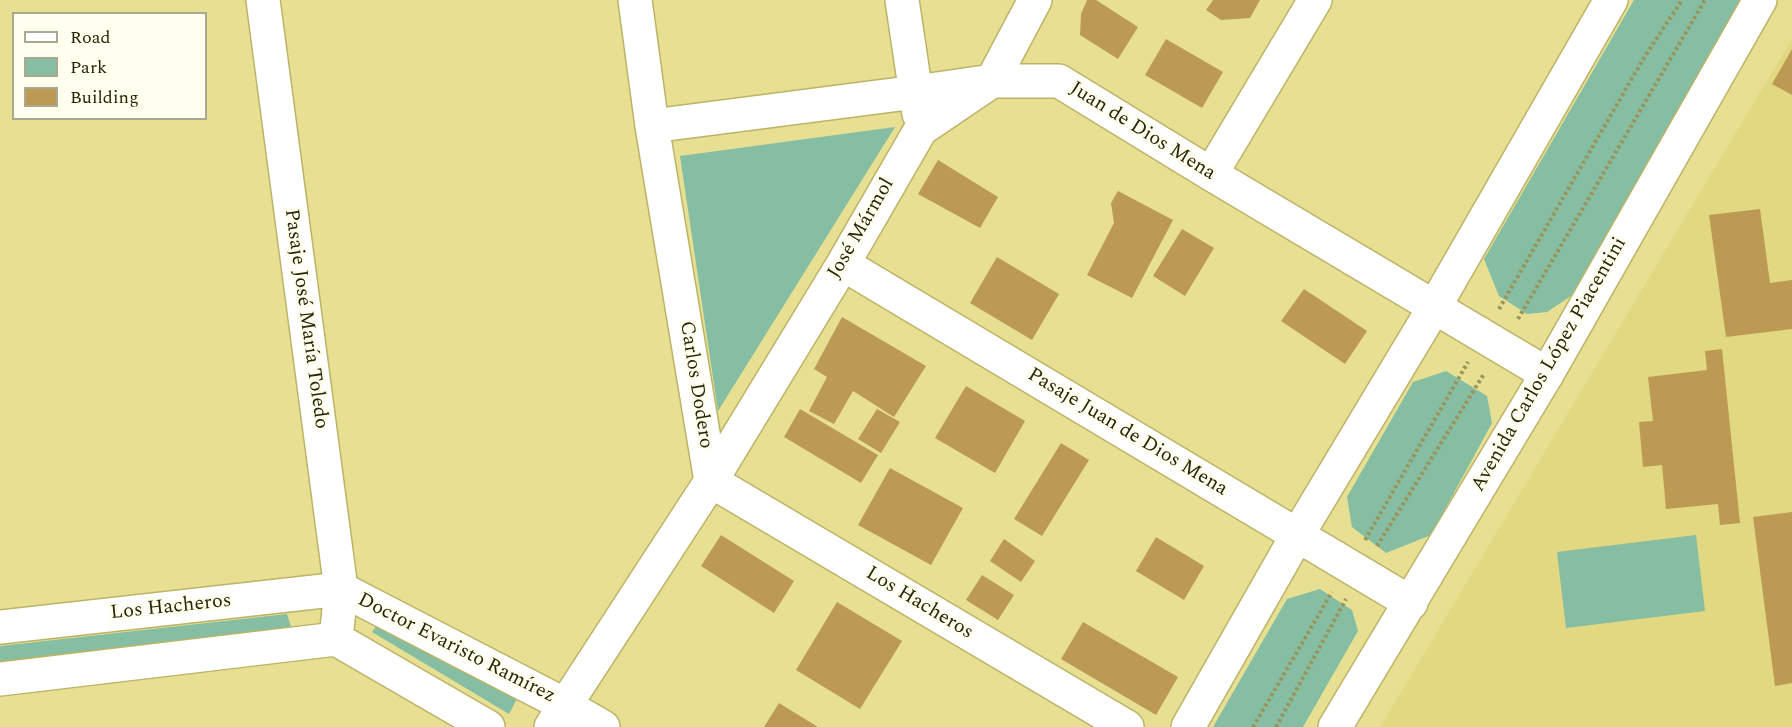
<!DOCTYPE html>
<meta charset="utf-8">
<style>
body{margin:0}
#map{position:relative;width:1792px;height:727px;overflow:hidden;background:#e7df92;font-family:Spectral,serif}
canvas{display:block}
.legend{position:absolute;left:12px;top:12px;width:195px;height:108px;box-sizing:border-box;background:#fffeef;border:2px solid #a9a891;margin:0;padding:8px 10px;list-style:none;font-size:18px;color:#292605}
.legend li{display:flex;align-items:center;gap:12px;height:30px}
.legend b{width:30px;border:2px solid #a9a891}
</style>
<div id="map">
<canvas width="1792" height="727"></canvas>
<ul class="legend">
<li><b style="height:8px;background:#fff"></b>Road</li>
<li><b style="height:16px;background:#85bea2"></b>Park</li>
<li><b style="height:16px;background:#bd9a54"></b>Building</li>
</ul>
</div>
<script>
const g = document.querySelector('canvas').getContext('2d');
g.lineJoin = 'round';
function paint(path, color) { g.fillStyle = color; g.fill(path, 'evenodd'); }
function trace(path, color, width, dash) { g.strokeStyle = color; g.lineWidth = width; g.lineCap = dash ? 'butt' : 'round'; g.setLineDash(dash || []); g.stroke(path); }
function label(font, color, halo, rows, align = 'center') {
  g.font = font + ' Spectral,serif'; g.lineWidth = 6; g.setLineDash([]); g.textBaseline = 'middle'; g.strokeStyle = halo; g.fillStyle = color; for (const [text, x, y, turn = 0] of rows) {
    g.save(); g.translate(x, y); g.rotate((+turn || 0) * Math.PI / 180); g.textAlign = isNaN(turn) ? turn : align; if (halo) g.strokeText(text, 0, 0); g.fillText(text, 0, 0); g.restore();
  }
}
const built = new Path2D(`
 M1792,39V727H1380Z`);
const green = new Path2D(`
 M1634,0H1742L1571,296L1547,312L1527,314L1499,296L1484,259Z
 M895,127L718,411L680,156Z
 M1446,371L1487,396L1492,423L1431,535L1386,553L1352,527L1347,497L1413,382Z
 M1696,535L1705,611L1566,628L1557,552Z
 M1320,589L1352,610L1358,631L1303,727H1213L1287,599Z
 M287,614L292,630L0,665V646Z
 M382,618L519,695L509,714L372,632Z`);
const building = new Path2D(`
 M1087,0H1096L1138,27L1118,59L1080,35L1081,14Z
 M1213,0H1260L1250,18L1221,20L1206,10Z
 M1166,39L1223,72L1202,108L1145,75Z
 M1792,49V95L1772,84Z
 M938,160L998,197L980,228L918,194Z
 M1118,191L1173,220L1132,298L1087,275L1114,223L1111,203Z
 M1760,209L1770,283L1792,280V329L1726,337L1709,215Z
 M1182,229L1214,248L1185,296L1153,276Z
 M997,257L1059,294L1032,340L970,303Z
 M1304,289L1367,331L1345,364L1281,321Z
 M842,317L926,366L894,417L853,391L834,424L809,411L827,377L814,369Z
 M1722,349L1740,523L1720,525L1718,504L1666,509L1662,465L1643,467L1639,422L1653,421L1648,377L1707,370L1705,351Z
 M966,386L1025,421L995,473L935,438Z
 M800,409L878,455L861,483L784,437Z
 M877,409L900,422L881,453L858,439Z
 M1061,443L1089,460L1042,536L1014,519Z
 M890,468L963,508L931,565L858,525Z
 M1792,512V683L1775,686L1753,517Z
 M721,535L794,581L774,613L701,566Z
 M1156,537L1204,566L1184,600L1136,571Z
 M1004,539L1035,561L1021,582L990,561Z
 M982,575L1014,595L998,620L966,600Z
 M837,602L902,641L860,709L796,670Z
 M1083,622L1178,677L1156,715L1061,659Z
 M779,703L818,727H764Z`);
const path = new Path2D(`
 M1499,309L1645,56L1682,0
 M1518,319L1705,0
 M1365,540L1468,362
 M1377,546L1484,374
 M1253,727L1332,592
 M1276,727L1346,599`);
const street = new Path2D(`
 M263,0L341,589L336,639
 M635,0L652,126L711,481
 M902,0L919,114
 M652,126L916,92L992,81H1059L1211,174L1547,374
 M1211,174L1315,0
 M843,264L1411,603
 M711,481L1127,727
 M551,727L711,481L843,264L921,129L992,81L1035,0`);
const secondary = new Path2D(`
 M0,627L341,589L565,705L603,727
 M0,679L336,639L488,727
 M1188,727L1298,534L1435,306L1611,0
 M1335,727L1547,374L1760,0`);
const streetNames = [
 ["Juan de Dios Mena",1142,132,32],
 ["José Mármol",862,229,-60],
 ["Pasaje José María Toledo",305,319,82],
 ["Avenida Carlos López Piacentini",1550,365,-60],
 ["Carlos Dodero",695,385,81],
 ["Pasaje Juan de Dios Mena",1127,433,31],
 ["Los Hacheros",919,604,31],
 ["Los Hacheros",171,608,-6],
 ["Doctor Evaristo Ramírez",456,649,27]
];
paint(built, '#e1d881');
paint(green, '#85bea2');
paint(building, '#bd9a54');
trace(street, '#bcb367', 36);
trace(secondary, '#bcb367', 36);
trace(path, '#9a9459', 4, [3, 3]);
trace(street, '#fff', 33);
trace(secondary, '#fff', 33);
label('20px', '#292605', '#fffeef', streetNames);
</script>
